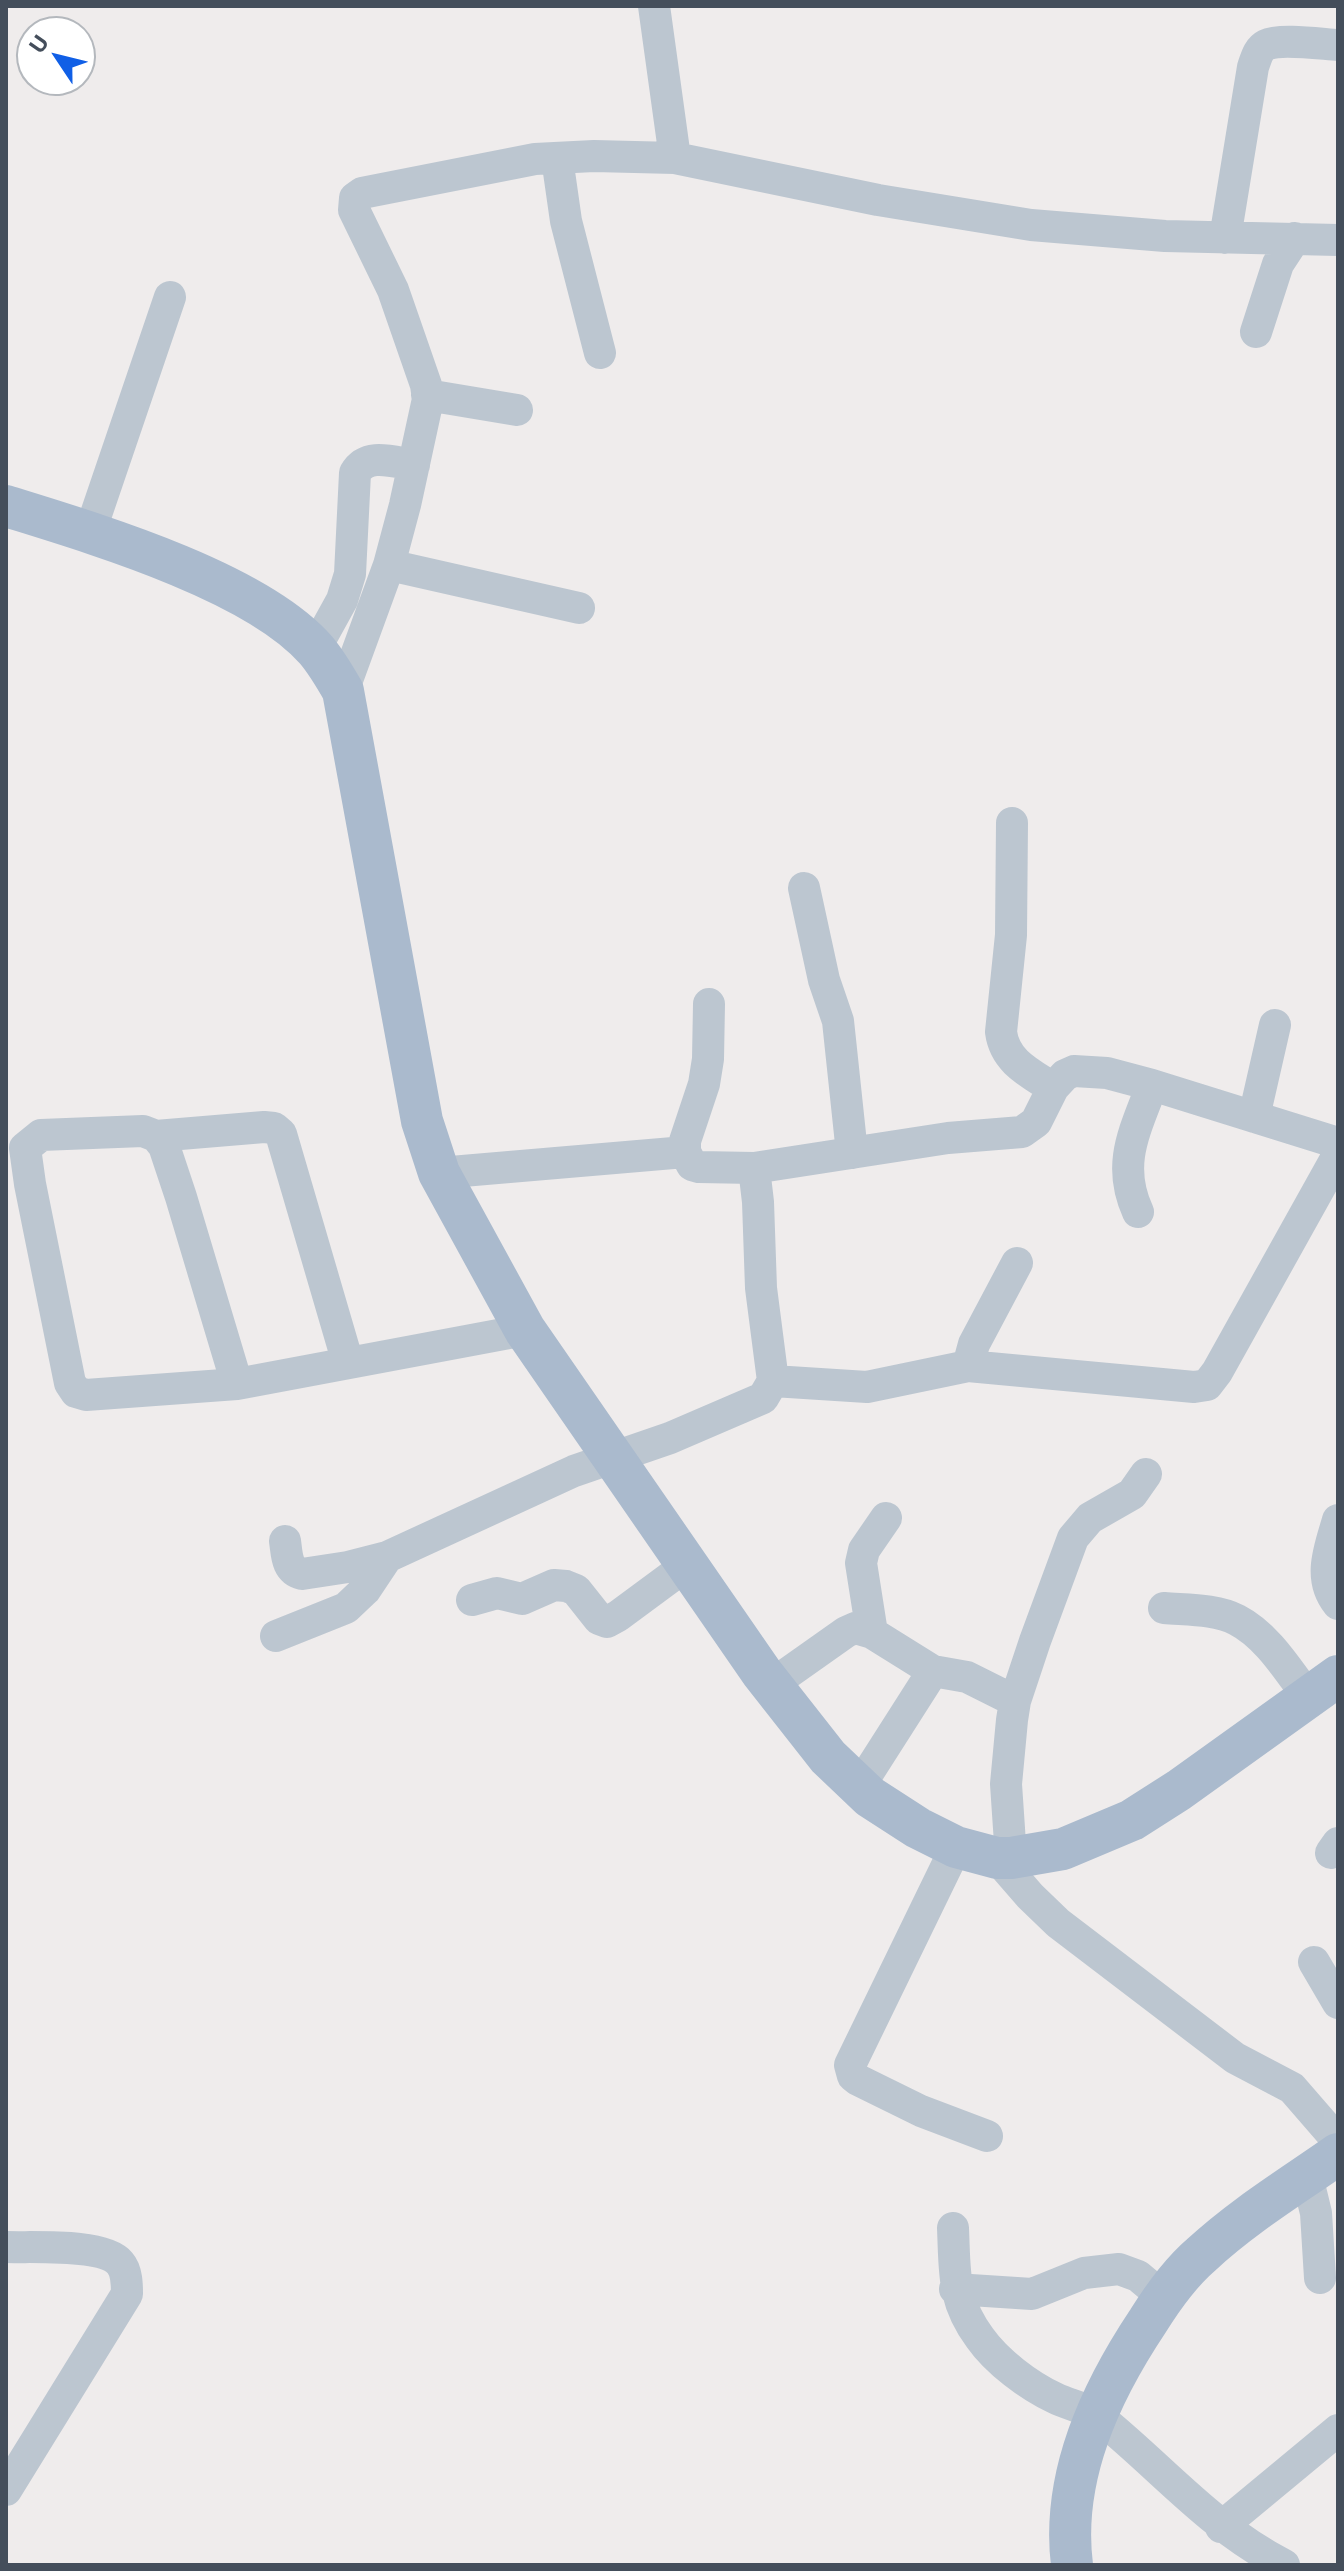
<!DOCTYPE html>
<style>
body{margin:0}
#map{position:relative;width:1344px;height:2571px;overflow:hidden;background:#efecec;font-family:"Open Sans",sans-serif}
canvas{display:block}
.frame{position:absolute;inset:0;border:8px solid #444e5b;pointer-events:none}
.north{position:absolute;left:16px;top:16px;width:80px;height:80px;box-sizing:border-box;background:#fff;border:2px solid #b4b8bd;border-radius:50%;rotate:305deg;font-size:22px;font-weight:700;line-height:32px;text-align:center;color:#444e5b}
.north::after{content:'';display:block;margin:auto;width:28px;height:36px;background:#105fe6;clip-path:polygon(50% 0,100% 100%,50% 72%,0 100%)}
</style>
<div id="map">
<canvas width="1344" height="2571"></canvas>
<div class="frame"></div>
<div class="north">U</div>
</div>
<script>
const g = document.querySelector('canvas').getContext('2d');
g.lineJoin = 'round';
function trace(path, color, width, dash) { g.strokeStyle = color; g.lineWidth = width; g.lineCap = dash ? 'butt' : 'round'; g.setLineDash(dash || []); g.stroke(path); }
const minor = new Path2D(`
 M654,6L675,158
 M557,158L566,221L600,353
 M1225,238L1253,67C1256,59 1258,49 1266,45C1280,38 1321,44 1338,45
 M1256,332L1278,264L1295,238
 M427,395L517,410
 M90,532L170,297
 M389,565L579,608
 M315,649L342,600L350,574L355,473C367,452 393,462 414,465
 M343,691L389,565L405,505L428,399L426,385L393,290L354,210L355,198L362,193L535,159L594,156L675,158L878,200L1031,225L1165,236L1338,240
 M1012,823L1011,935L1001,1032C1005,1062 1030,1073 1053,1088
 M804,888L824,980L838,1021L852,1153
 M709,1004L708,1059L704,1084L685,1141V1152L692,1165L699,1167L754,1168
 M1254,1117L1275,1025
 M156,1136L264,1127L274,1128L281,1134L348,1363
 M439,1173L685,1152
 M1138,1212C1116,1164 1135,1131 1152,1085
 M968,1366L974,1344L1017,1263
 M773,1381L867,1387L968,1366L1194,1387L1207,1385L1217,1372L1338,1155
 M237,1384L86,1395L76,1392L70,1383L30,1184L25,1148L41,1135L143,1131L156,1136L164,1146L181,1197L237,1384L525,1330
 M1338,1520C1330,1548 1317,1578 1338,1604
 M285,1541C287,1554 286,1570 302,1574L348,1567L387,1557L574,1471L670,1438L763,1398L773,1381L761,1288L758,1202L754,1168L948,1138L1022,1132L1036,1122L1053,1088L1065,1075L1074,1071L1107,1073L1152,1085L1338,1143
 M472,1600L497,1593L522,1599L554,1585L566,1586L576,1590L599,1619L607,1622L618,1616L687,1565
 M1164,1608C1187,1610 1216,1609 1237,1620C1268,1636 1289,1672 1309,1698
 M872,1633L861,1563L864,1550L886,1518
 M276,1636L346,1608L365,1590L387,1557
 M771,1685L846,1632L855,1628L872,1633L933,1671L967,1677L1015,1701
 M859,1787L933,1671
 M956,1847L850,2065L853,2076L858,2080L921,2111L987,2136
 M1331,1853L1338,1843
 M997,1858L1030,1896L1058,1923L1235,2058L1292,2088L1338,2141
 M1011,1858L1006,1784L1012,1720L1015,1701L1035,1641L1073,1538L1090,1518L1132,1494L1146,1474
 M1314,1962L1338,2003
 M1307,2176L1316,2213L1320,2278
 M953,2228C955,2273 952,2300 980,2338C997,2362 1029,2386 1055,2398C1069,2405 1088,2408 1100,2418C1163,2469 1210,2527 1284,2565
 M6,2247C32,2248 103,2243 120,2263C127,2271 127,2285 127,2294L6,2490
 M955,2289L1032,2294L1084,2273L1119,2269L1138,2276L1163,2297
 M1221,2527L1338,2430`);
const major = new Path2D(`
 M6,506C93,533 256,581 316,650C327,663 335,677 343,691L422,1121L439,1173L525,1330L762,1673L828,1757L870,1797L918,1828L956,1847L997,1858H1011L1063,1849L1132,1820L1179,1790L1338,1676
 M1072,2565C1061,2477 1100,2393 1148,2321C1163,2297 1179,2274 1201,2255C1243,2216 1291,2187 1338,2154`);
trace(minor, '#bcc6d0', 32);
trace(major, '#aabacd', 42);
</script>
